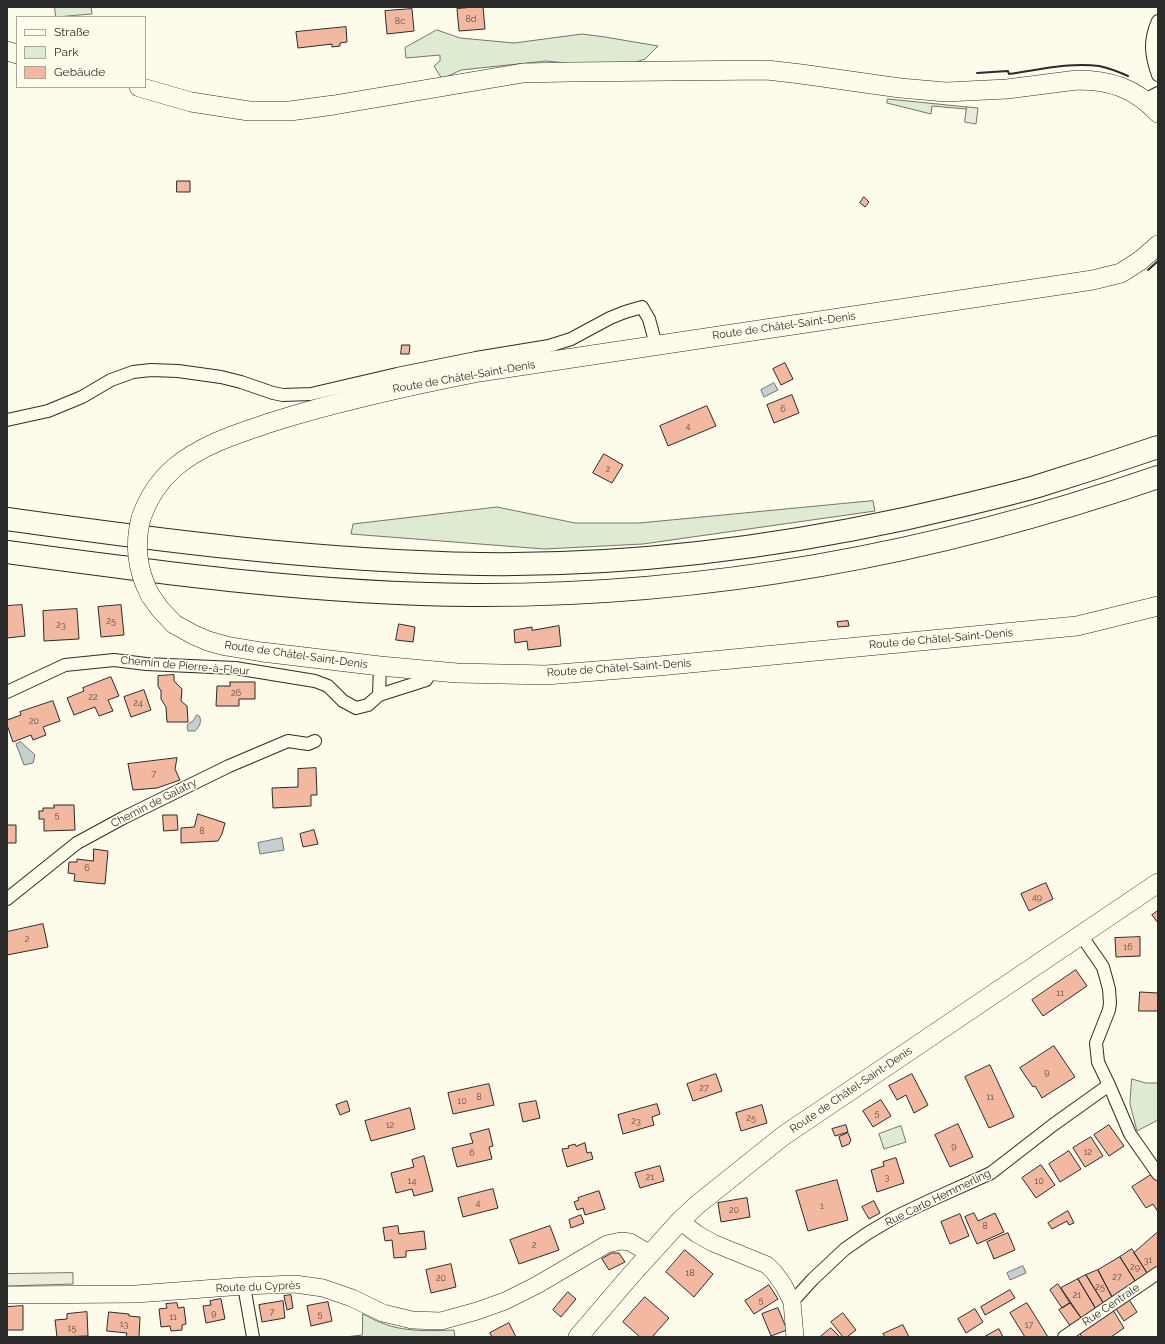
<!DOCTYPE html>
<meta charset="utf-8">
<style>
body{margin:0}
#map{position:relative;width:1165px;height:1344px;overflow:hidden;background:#fdfbea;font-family:Raleway,sans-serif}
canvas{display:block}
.frame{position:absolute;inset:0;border:8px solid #2b2b2b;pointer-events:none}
.legend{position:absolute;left:16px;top:16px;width:130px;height:72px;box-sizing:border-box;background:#fdfbea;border:1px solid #a9a89e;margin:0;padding:5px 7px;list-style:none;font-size:12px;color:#2b2b2b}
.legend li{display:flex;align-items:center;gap:8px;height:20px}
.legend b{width:20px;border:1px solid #a9a89e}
</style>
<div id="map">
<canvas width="1165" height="1344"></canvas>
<div class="frame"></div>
<ul class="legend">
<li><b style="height:5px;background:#fdfbea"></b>Straße</li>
<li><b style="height:11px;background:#deebd1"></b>Park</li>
<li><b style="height:11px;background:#f2b8a0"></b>Gebäude</li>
</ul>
</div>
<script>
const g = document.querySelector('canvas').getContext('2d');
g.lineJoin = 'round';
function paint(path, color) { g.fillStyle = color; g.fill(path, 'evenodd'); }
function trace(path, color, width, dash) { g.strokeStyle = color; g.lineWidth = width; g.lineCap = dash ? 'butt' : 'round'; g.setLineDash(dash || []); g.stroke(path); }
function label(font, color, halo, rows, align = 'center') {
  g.font = font + ' Raleway,sans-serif'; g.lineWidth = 3; g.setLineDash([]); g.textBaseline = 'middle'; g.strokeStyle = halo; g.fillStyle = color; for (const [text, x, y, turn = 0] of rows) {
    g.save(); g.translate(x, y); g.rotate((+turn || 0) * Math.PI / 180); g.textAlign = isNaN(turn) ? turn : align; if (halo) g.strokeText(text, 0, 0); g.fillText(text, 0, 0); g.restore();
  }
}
const green = new Path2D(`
 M55,7H91L92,14L56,17Z
 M437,30L460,38L514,43L582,34L605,37L658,46L645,59L633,63L598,66L546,61L461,70L442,79L434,66L440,61V55L406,58L405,48Z
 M888,99L967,107L966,109L932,106L931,114L887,103Z
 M873,501L875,511L643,544L544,549L351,534L353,524L497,507L575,523H639Z
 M1132,1079L1146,1083H1158V1120L1137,1131L1130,1104Z
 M901,1126L906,1142L884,1149L879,1134Z
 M363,1314C369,1317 376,1321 382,1323C403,1332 431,1331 454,1330L455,1337H345L362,1335Z`);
const parking = new Path2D(`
 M967,107L978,108L976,124L965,122Z
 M73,1273V1284L7,1286V1274Z`);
const water = new Path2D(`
 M774,383L778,390L764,397L761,390Z
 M197,715L200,717C201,723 200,726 195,731H188L187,727L188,724L193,721Z
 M21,742L35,755L33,763L24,765L16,744Z
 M282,838L284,850L260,854L258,843Z
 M1023,1266L1026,1273L1010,1280L1007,1273Z`);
const building = new Path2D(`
 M474,7H483L485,29L459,31L457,9Z
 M412,9L414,31L387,34L385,11Z
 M346,27L347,42L340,43V46L332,47V44L298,48L296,32Z
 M177,181H190V192H177Z
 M864,197L869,202L865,207L860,203Z
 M402,345H410L409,354H401Z
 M785,363L793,379L781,385L773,369Z
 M792,395L799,413L774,423L767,405Z
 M707,406L716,426L668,446L660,426Z
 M604,454L623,465L612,483L593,473Z
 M22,605L25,636L7,638V606Z
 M121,605L124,635L101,637L98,607Z
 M77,609L79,639L44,641L43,611Z
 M848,621L849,626L838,627L837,622Z
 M399,624L415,627L413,642L396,640Z
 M559,626L561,646L528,650L527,641L515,643L514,630L532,627V630Z
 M174,675V681L182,689L181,701L187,706L188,722H167L166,707L161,699V691L158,686V676Z
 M111,677L119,696L108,700L113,711L99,716L95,707L74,715L67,698L84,691L83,688Z
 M230,682H255V699H239V706H216L217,686H230Z
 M144,690L151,710L131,717L124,697Z
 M53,701L60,721L43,727L46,735L33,740L31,735L13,742L7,725V720L21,715L20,712Z
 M177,758L175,769L180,780L157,788L133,790L128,764Z
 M316,768L317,795H311V806L273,808L272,788L298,787V769Z
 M54,805H74L75,830L44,831V819H39V811H43V808H54Z
 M198,814L225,823L222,834L218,841L181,843V828L194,827Z
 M163,815H177L178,830L164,831Z
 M7,825H16V843H7Z
 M314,830L318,844L303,847L300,834Z
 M94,849L108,851L105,884L74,881L75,874L68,873L69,862H77V859L93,861Z
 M1046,883L1053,899L1029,911L1021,894Z
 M1158,911V923L1152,915Z
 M43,924L48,947L7,955V932Z
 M1140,937V956L1116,957L1115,938Z
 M1076,970L1087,986L1043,1016L1032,1000Z
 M1140,992L1158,993V1011H1139Z
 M1054,1046L1075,1077L1042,1098L1035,1086L1033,1087L1020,1068Z
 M990,1065L1014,1117L989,1128L965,1077Z
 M716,1074L722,1091L693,1101L687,1084Z
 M912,1074L928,1105L914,1113L906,1095L897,1100L889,1086Z
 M489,1084L494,1105L453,1114L448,1093Z
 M881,1100L891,1116L873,1127L863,1111Z
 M347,1101L350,1111L340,1115L336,1105Z
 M536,1101L540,1118L523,1122L519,1104Z
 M657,1104L660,1114L652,1117L654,1125L623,1134L618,1115Z
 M762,1105L767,1123L741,1131L736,1113Z
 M410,1108L415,1129L371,1141L365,1121Z
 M958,1124L973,1157L950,1167L935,1135Z
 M846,1125L848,1132L835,1136L832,1129Z
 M1109,1125L1124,1146L1109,1156L1094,1135Z
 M489,1129L493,1146L489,1147L492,1159L457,1167L452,1148L473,1143L470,1134Z
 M848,1133L851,1140L849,1144L842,1147L839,1137Z
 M1091,1137L1103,1156L1085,1167L1073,1148Z
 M585,1143L587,1153L591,1152L593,1159L567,1167L562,1149L569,1148L568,1146L575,1144L576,1146Z
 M1069,1151L1081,1169L1060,1182L1049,1164Z
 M424,1156L433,1191L414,1196L412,1189L396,1193L391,1173L414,1167L412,1160Z
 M896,1158L904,1183L877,1192L871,1170L884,1166L883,1162Z
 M1041,1165L1055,1185L1036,1198L1022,1178Z
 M660,1166L664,1181L640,1188L635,1173Z
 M1154,1173L1158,1179V1212L1153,1204L1146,1208L1132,1187Z
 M837,1180L848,1220L808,1231L796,1191Z
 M493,1189L498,1208L463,1217L458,1198Z
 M599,1191L605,1209L585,1215L583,1208L577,1210L574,1202L579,1200L578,1198Z
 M747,1198L750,1217L721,1222L718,1203Z
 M874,1201L880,1213L869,1219L862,1207Z
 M1068,1211L1074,1223L1069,1225L1067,1221L1052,1229L1048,1223Z
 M974,1213L978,1221L995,1213L1004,1232L977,1244L965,1217Z
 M960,1214L969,1236L950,1244L941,1222Z
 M581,1215L584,1223L571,1228L569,1220Z
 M398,1226L399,1234L424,1231L426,1249L406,1251V1257L394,1258L392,1240L385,1241L383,1228Z
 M550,1226L559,1250L519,1264L510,1240Z
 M1158,1232V1268L1149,1276L1134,1253Z
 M1008,1233L1015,1250L994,1259L987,1242Z
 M1132,1249L1149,1276L1137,1284L1120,1257Z
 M685,1250L713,1274L694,1297L666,1272Z
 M612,1253H619L625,1262L609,1270L602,1259Z
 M1120,1257L1137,1284L1113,1299L1098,1270Z
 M451,1264L456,1287L431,1293L426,1270Z
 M1098,1270L1113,1299L1104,1304L1086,1275Z
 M1086,1275L1104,1304L1096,1309L1078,1279Z
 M1078,1279L1096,1309L1082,1319L1061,1288Z
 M1058,1284L1070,1303L1062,1308L1050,1290Z
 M769,1285L778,1299L754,1314L745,1301Z
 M1010,1290L1015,1298L985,1315L981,1307Z
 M568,1292L576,1299L561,1317L553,1310Z
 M291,1295L293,1308L287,1310L284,1296Z
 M645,1297L669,1318L652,1337H640L623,1322Z
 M1128,1298L1137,1312L1124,1321L1114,1306Z
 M221,1299L225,1319L206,1323L203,1306L211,1305L210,1301Z
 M283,1301L285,1318L262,1322L259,1305Z
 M328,1302L332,1321L311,1326L307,1306Z
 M177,1303L178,1308L184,1307L186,1324L182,1325V1330L171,1331L170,1326L161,1327L159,1309L167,1308L166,1304Z
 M1027,1303L1048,1337H1025L1010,1313Z
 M1070,1303L1082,1319L1071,1327L1059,1310Z
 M23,1306V1330H7V1307Z
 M778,1308L787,1330L771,1336L762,1314Z
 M975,1309L983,1322L966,1333L958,1319Z
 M1113,1310L1124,1328L1111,1337H1082L1079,1332Z
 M87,1312L88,1336L57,1337L55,1320L67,1319V1314Z
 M109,1312L129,1314V1316L140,1317L139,1337H126L127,1333L107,1331Z
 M843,1313L856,1330L847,1337H843L831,1322Z
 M509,1323L516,1337H492L490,1333Z
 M903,1325L909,1337H885L883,1334Z
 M831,1328L840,1337H820Z
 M999,1329L1003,1337H984Z`);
const street = new Path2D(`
 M1158,21C1149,41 1151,55 1158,75
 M1145,100L1158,93
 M7,420L48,411L82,397L111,380L133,372L151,370L178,371L221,377L241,382L273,393L283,395L311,394L397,374L476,358L549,346L571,339L610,318L625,312L642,307L649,319L656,345
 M7,692L65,665L114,660L146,664L235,668L315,681L328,686L343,701L356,708L368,705L379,695L380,666
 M379,695L426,680L431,671
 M7,899L77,843L123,818L229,766L288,741L308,744L315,741
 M1081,935L1103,967L1109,989L1110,1003L1109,1010L1096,1043L1098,1062L1109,1085L1130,1134L1158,1174
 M244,1286L253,1337
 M792,1302L813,1279L845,1249L868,1233L895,1217L931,1200L991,1173L1053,1125L1109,1085
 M1064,1337L1158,1273`);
const secondary = new Path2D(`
 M680,1221L697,1234L713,1243L767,1265L774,1272L784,1286L792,1302L795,1337
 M7,1295L136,1294L244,1286L295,1284L323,1288L352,1298L383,1313L412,1320L441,1321L477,1311L505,1301L537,1285L607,1244L621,1241L630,1242L650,1254`);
const primary = new Path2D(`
 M7,51L17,54
 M139,87L191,102L249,111H290L334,105L523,73L570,72L767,70L801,74L900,88L946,92L1007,89L1077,80C1110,80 1135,88 1158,113
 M141,518C148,498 158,482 174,468C201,445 236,434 269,423C338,401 408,386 479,372L1093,280L1121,273L1141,260L1158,245
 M150,595L160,609L174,624L194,635L208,641L226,646L262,652L380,666L457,673L546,675L659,666L1077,626L1158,606
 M578,1337L631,1275L680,1221L697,1205L783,1136L1158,883`);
const highway = new Path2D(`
 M7,519C164,541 321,561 480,564C622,566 765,549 904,519C948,509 992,499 1035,487C1077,474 1117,461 1158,447
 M7,552C162,573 317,594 474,595C707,596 938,553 1158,477`);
const primaryBridge = new Path2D(`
 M141,518C134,545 137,570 150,595`);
const wall = new Path2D(`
 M977,73L1008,71L1009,74C1038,70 1069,62 1099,66C1109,68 1119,72 1128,76
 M1148,270L1158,261`);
const numberNames = [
 ["8d",471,19],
 ["8c",400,21],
 ["6",783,409],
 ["4",688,426],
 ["2",608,469],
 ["25",111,621],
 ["23",61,625],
 ["26",236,693],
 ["22",93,697],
 ["24",138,703],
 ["20",34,721],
 ["7",154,774],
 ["5",57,815],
 ["8",202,831],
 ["6",87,868],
 ["49",1037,897],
 ["2",27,939],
 ["16",1128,947],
 ["11",1060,993],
 ["9",1047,1072],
 ["27",704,1088],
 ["8",479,1097],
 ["11",990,1097],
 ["10",462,1101],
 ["5",877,1113],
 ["25",751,1118],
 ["23",636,1121],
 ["12",390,1125],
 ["9",954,1146],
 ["12",1088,1152],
 ["6",472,1153],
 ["21",650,1177],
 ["3",887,1177],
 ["14",412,1181],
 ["10",1039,1181],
 ["4",478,1203],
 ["1",822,1206],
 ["20",734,1210],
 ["8",985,1226],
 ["2",534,1245],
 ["31",1148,1260],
 ["29",1135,1267],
 ["18",690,1273],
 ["27",1117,1277],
 ["20",441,1278],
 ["25",1100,1287],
 ["21",1077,1295],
 ["5",761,1300],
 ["7",272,1312],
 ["9",214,1313],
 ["5",320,1314],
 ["11",173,1317],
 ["13",124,1324],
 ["17",1029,1325],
 ["15",72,1328]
];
const streetNames = [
 ["Route de Châtel-Saint-Denis",784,326,-8],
 ["Route de Châtel-Saint-Denis",464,377,-10],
 ["Route de Châtel-Saint-Denis",941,639,-5],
 ["Route de Châtel-Saint-Denis",296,655,8],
 ["Chemin de Pierre-à-Fleur",185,666,5],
 ["Route de Châtel-Saint-Denis",619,668,-4],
 ["Chemin de Galatry",154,803,-27],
 ["Route de Châtel-Saint-Denis",851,1090,-34],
 ["Rue Carlo Hemmerling",938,1198,-26],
 ["Route du Cyprès",258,1287,-2],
 ["Rue Centrale",1111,1305,-34]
];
paint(green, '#deebd1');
trace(green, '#74746e', 1);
paint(parking, '#eceadb');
trace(parking, '#74746e', 1);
paint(water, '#c7d0d0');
trace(water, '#74746e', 1);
paint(building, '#f2b8a0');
trace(building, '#2b2b2b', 1);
trace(street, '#2b2b2b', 14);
trace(secondary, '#2b2b2b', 18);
trace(primary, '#2b2b2b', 20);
trace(highway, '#2b2b2b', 24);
trace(street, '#fdfbea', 12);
trace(secondary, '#fdfbea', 17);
trace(primary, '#fdfbea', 19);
trace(highway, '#fdfbea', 22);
trace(primaryBridge, '#2b2b2b', 20, []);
trace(primaryBridge, '#fdfbea', 19);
trace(wall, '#2b2b2b', 2);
label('9px', '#5d4e48', null, numberNames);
label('11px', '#2b2b2b', '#fdfbea', streetNames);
</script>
